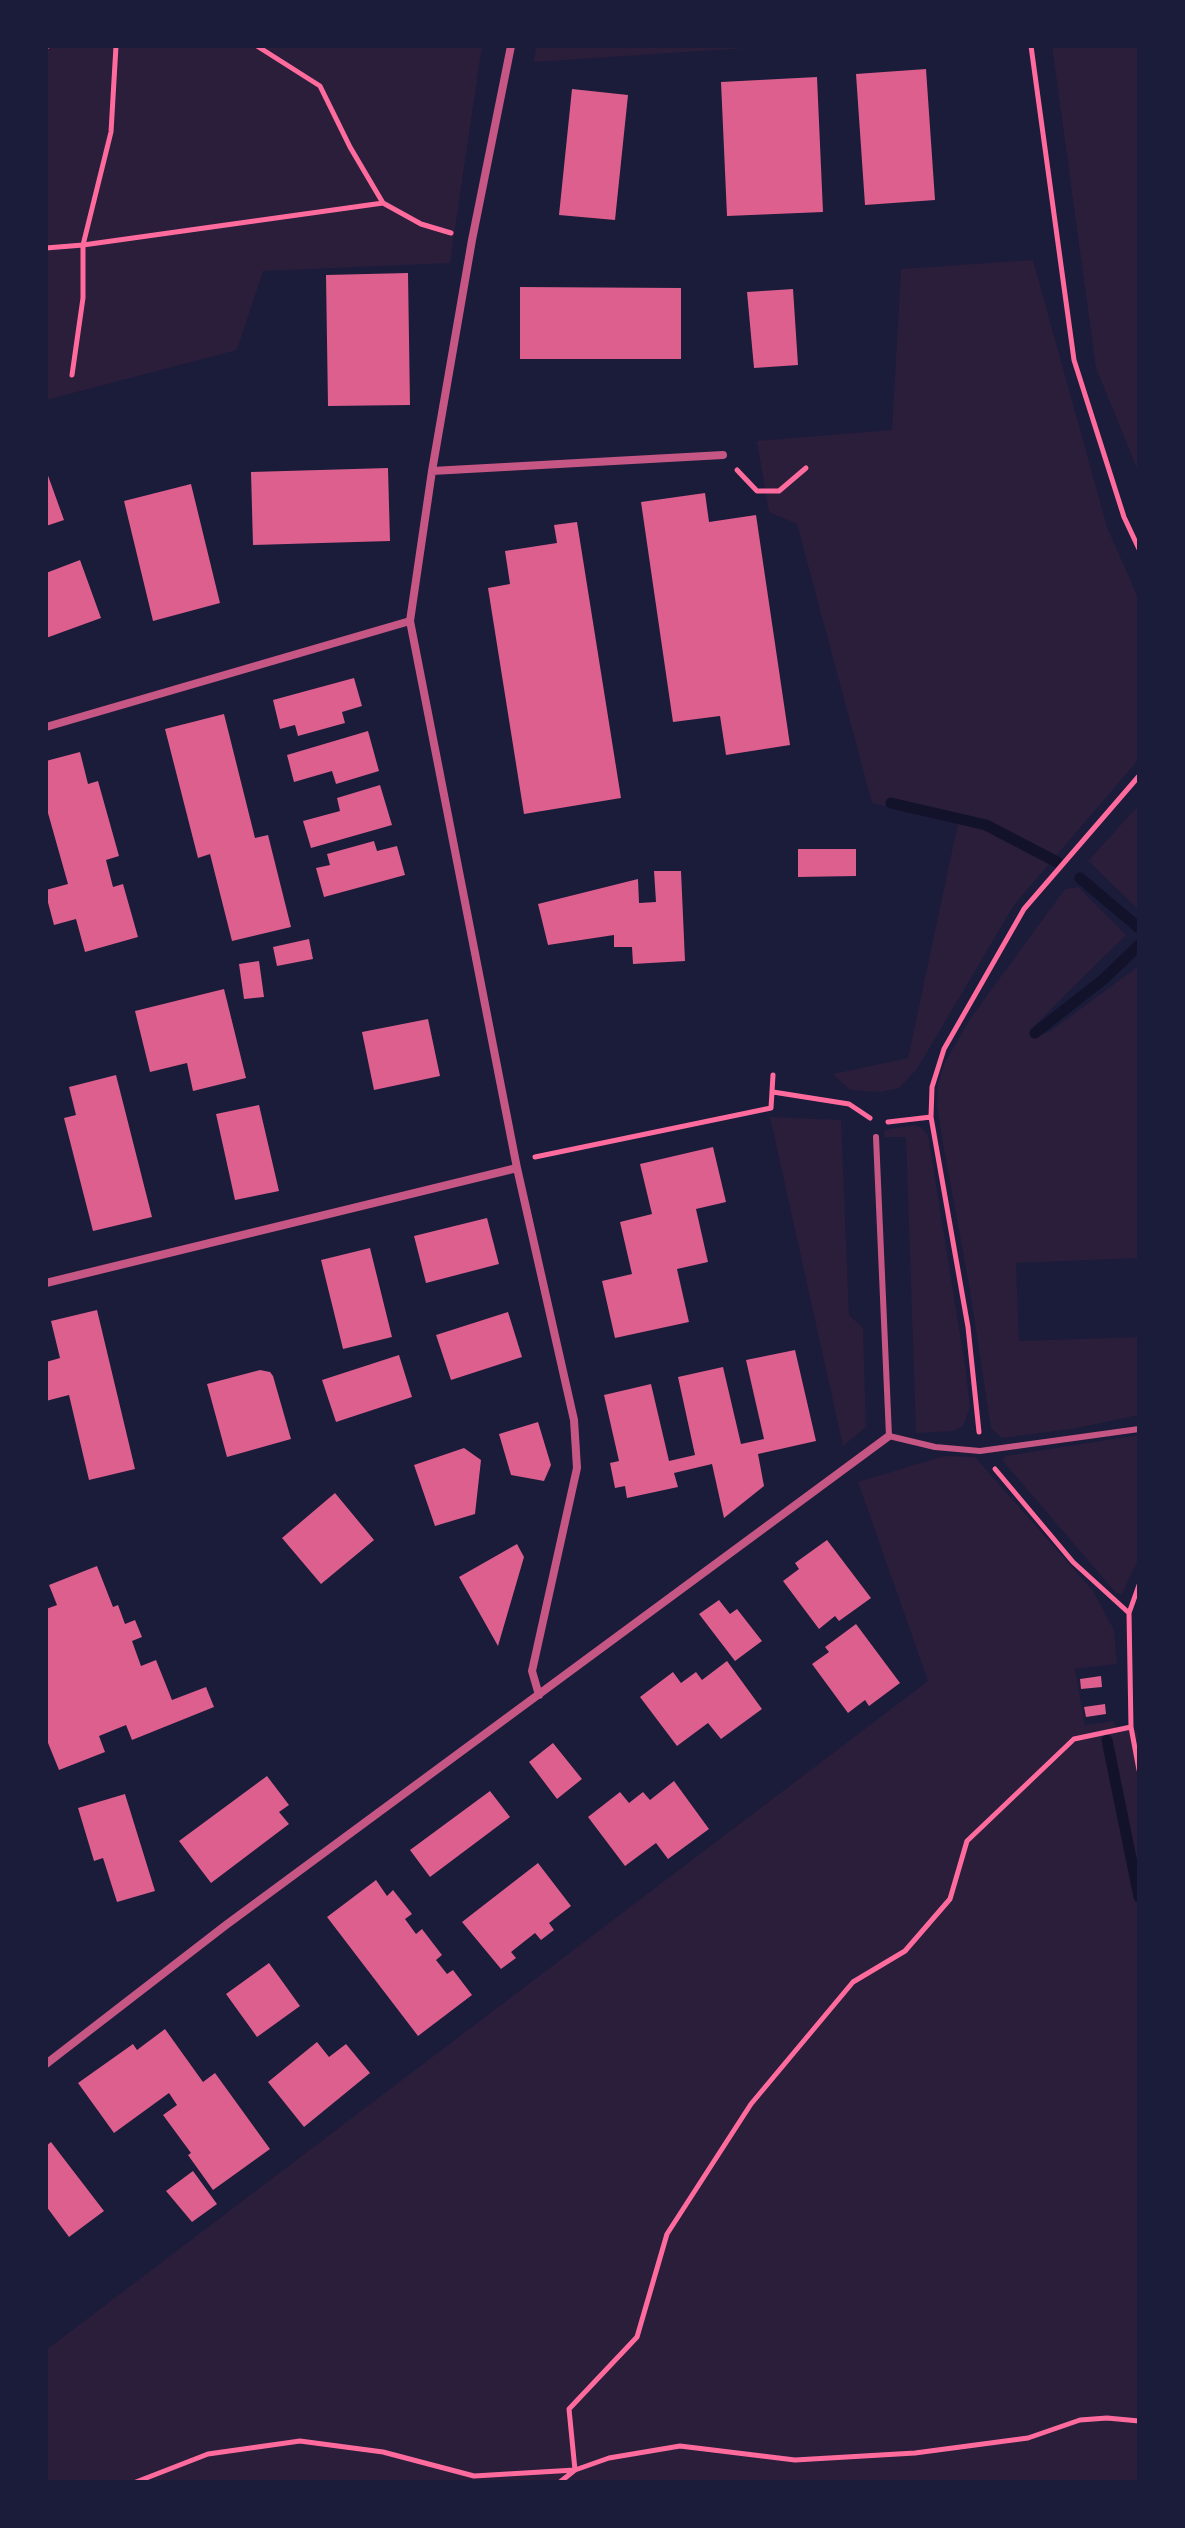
<!DOCTYPE html>
<style>
body{margin:0}
#map{position:relative;width:1185px;height:2528px;overflow:hidden;background:#1b1b3a;font-family:Arial,sans-serif}
canvas{display:block}
.frame{position:absolute;inset:0;border:48px solid #1b1b3a;pointer-events:none}
</style>
<div id="map">
<canvas width="1185" height="2528"></canvas>
<div class="frame"></div>
</div>
<script>
const g = document.querySelector('canvas').getContext('2d');
g.lineJoin = 'round';
function paint(path, color) { g.fillStyle = color; g.fill(path, 'evenodd'); }
function trace(path, color, width, dash) { g.strokeStyle = color; g.lineWidth = width; g.lineCap = dash ? 'butt' : 'round'; g.setLineDash(dash || []); g.stroke(path); }
const green = new Path2D(`
 M46,46H482L450,263L263,271L237,350L46,400Z
 M536,46H777L534,62Z
 M1052,46H1139V473L1096,368Z
 M1033,260L1107,527L1139,600V759L1014,905L917,1069L899,1088L880,1092L850,1090L833,1074L908,1058L958,823L872,803L797,524L769,512L757,441L892,430L901,269Z
 M1139,805V910L1088,861Z
 M1078,887L1126,935L1030,1030V1037L1049,1032L1139,966V1258L1016,1263L1019,1341L1139,1337V1415L1077,1428L1002,1438L991,1428L969,1285L942,1138L937,1104L938,1084L944,1064L970,1019L1065,889Z
 M770,1117L841,1120L849,1315L863,1328L866,1427L843,1446Z
 M915,1125L922,1128L928,1135L966,1372L970,1407L963,1426L954,1431L916,1433L906,1137H884L885,1130Z
 M1139,1435V1557L1122,1594L1116,1593L1002,1460L1006,1456Z
 M944,1456L975,1457L1093,1591L1114,1630L1117,1664L1075,1669L1085,1725L1114,1721L1117,1731L1139,1730V2482H46V2350L928,1681L858,1482Z`);
const stream = new Path2D(`
 M891,803L986,825L1057,862
 M1080,878L1139,928
 M1035,1033L1105,978L1139,945
 M1107,1740L1139,1897`);
const building = new Path2D(`
 M926,69L935,200L865,205L856,74Z
 M817,77L823,212L727,216L721,82Z
 M572,89L628,95L615,220L559,215Z
 M408,273L410,405L328,406L326,275Z
 M520,287L681,288V359H520Z
 M793,289L798,365L754,368L747,292Z
 M388,468L390,541L253,545L251,472Z
 M46,470L64,520L46,526Z
 M191,484L220,603L153,621L124,501Z
 M705,493L709,522L756,515L790,745L726,755L720,716L673,722L641,502Z
 M577,522L621,798L524,814L488,588L510,584L505,551L557,543L554,525Z
 M80,560L101,618L46,638V573Z
 M354,678L362,706L342,712L345,723L298,736L295,725L280,729L273,700Z
 M224,714L255,838L268,835L291,927L232,941L210,854L198,858L165,729Z
 M368,731L379,771L336,784L332,771L294,782L287,755Z
 M80,752L88,784L98,781L119,856L106,860L113,887L123,884L138,937L85,952L76,919L54,925L46,895V890L68,884L46,806V761Z
 M380,785L392,825L311,848L303,821L340,811L337,798Z
 M374,841L377,851L397,846L405,875L324,897L316,868L330,865L327,854Z
 M798,849H856V876L798,877Z
 M654,871H681L685,961L633,964L632,947H614V935L548,945L538,904L638,879L639,903L656,902Z
 M309,939L313,959L277,966L273,947Z
 M259,961L264,997L244,999L239,964Z
 M224,989L246,1078L193,1091L187,1063L150,1072L135,1011Z
 M428,1019L440,1076L374,1090L362,1032Z
 M116,1075L152,1217L93,1231L64,1118L76,1115L69,1087Z
 M259,1105L279,1191L235,1200L216,1114Z
 M713,1147L726,1202L696,1209L708,1262L677,1269L689,1322L615,1338L602,1281L632,1274L620,1222L652,1214L640,1164Z
 M487,1218L499,1264L426,1283L414,1236Z
 M370,1248L392,1337L343,1349L321,1260Z
 M97,1310L135,1469L89,1480L69,1395L46,1401V1362L60,1358L51,1321Z
 M508,1312L522,1357L451,1380L436,1335Z
 M795,1350L816,1441L758,1454L764,1486L724,1518L712,1464L674,1473L678,1487L627,1498L625,1486L615,1488L610,1463L619,1461L604,1395L651,1384L669,1461L695,1455L678,1377L723,1367L741,1444L764,1439L746,1360Z
 M399,1355L412,1397L336,1422L322,1380Z
 M260,1370L270,1372L273,1376L291,1439L227,1457L207,1384Z
 M538,1422L551,1465L544,1481L511,1475L499,1434Z
 M464,1448L481,1460L475,1514L435,1526L414,1465Z
 M335,1493L374,1540L321,1584L282,1538Z
 M827,1540L871,1598L839,1621L835,1616L819,1629L783,1581L799,1569L795,1563Z
 M517,1544L524,1557L498,1646L459,1577Z
 M97,1566L113,1607L118,1605L125,1624L135,1620L142,1637L132,1641L141,1666L156,1660L172,1700L206,1687L214,1707L132,1740L126,1725L99,1736L105,1752L59,1770L46,1738V1609L57,1605L49,1585Z
 M719,1600L730,1614L737,1609L762,1641L735,1661L699,1614Z
 M856,1624L900,1683L869,1706L865,1700L848,1713L812,1664L829,1652L825,1647Z
 M727,1661L762,1709L721,1739L708,1723L677,1746L640,1697L673,1672L681,1683L696,1672L702,1680Z
 M1101,1676L1102,1687L1081,1689L1080,1679Z
 M1105,1704L1106,1714L1086,1717L1084,1707Z
 M553,1743L582,1779L557,1799L529,1762Z
 M267,1776L289,1805L279,1812L289,1824L211,1883L179,1841Z
 M674,1781L709,1829L668,1859L656,1843L625,1866L588,1817L620,1792L629,1803L643,1792L650,1800Z
 M490,1791L510,1817L430,1877L410,1850Z
 M125,1794L155,1891L117,1902L103,1858L94,1861L78,1808Z
 M538,1863L571,1906L549,1923L554,1930L541,1940L535,1933L511,1952L516,1958L501,1969L462,1922Z
 M376,1880L387,1896L393,1890L412,1914L405,1919L416,1934L422,1929L442,1955L436,1960L447,1974L453,1970L472,1995L418,2036L327,1917Z
 M269,1963L300,2006L257,2037L226,1994Z
 M165,2029L203,2082L215,2073L270,2149L213,2190L188,2155L191,2153L163,2115L177,2105L169,2093L114,2133L78,2083L133,2044L137,2050Z
 M317,2042L329,2057L346,2044L370,2073L304,2127L268,2082Z
 M51,2142L104,2211L69,2237L46,2206V2146Z
 M193,2171L217,2204L192,2222L166,2191Z`);
const path = new Path2D(`
 M257,46L320,86L350,147L383,203L421,224L451,233
 M1031,46L1074,360L1124,517L1139,549
 M46,47L48,46
 M46,248L83,245L111,132L116,46
 M72,375L83,298V245L383,203
 M737,470L757,491H779L806,468
 M773,1092L849,1104L870,1118
 M931,1117L968,1327L979,1432
 M888,1122L931,1117L932,1087L944,1049L1024,909L1139,776
 M535,1157L771,1108L773,1075
 M995,1469L1073,1562L1129,1613
 M1139,1585L1129,1613L1131,1727L1139,1770
 M575,2470L569,2409L637,2337L667,2234L751,2104L853,1982L905,1951L950,1899L967,1841L1074,1739L1131,1727
 M136,2482L208,2454L300,2441L383,2452L474,2476L575,2470L609,2458L680,2446L795,2460L915,2453L1028,2438L1080,2420L1107,2418L1139,2421
 M560,2482L575,2470`);
const service = new Path2D(`
 M876,1137L889,1436L935,1447L980,1451L1139,1429`);
const minor = new Path2D(`
 M511,46L472,240L432,471L410,621L517,1168L574,1420L577,1468L532,1671L539,1695
 M432,471L723,455
 M46,727L410,621
 M46,1283L517,1168
 M46,2064L226,1925L889,1436`);
paint(green, '#2a1e3b');
trace(stream, '#12122b', 11);
paint(building, '#dd5f8e');
trace(path, '#ff6b9d', 5);
trace(service, '#c65784', 6);
trace(minor, '#c65784', 8);
</script>
